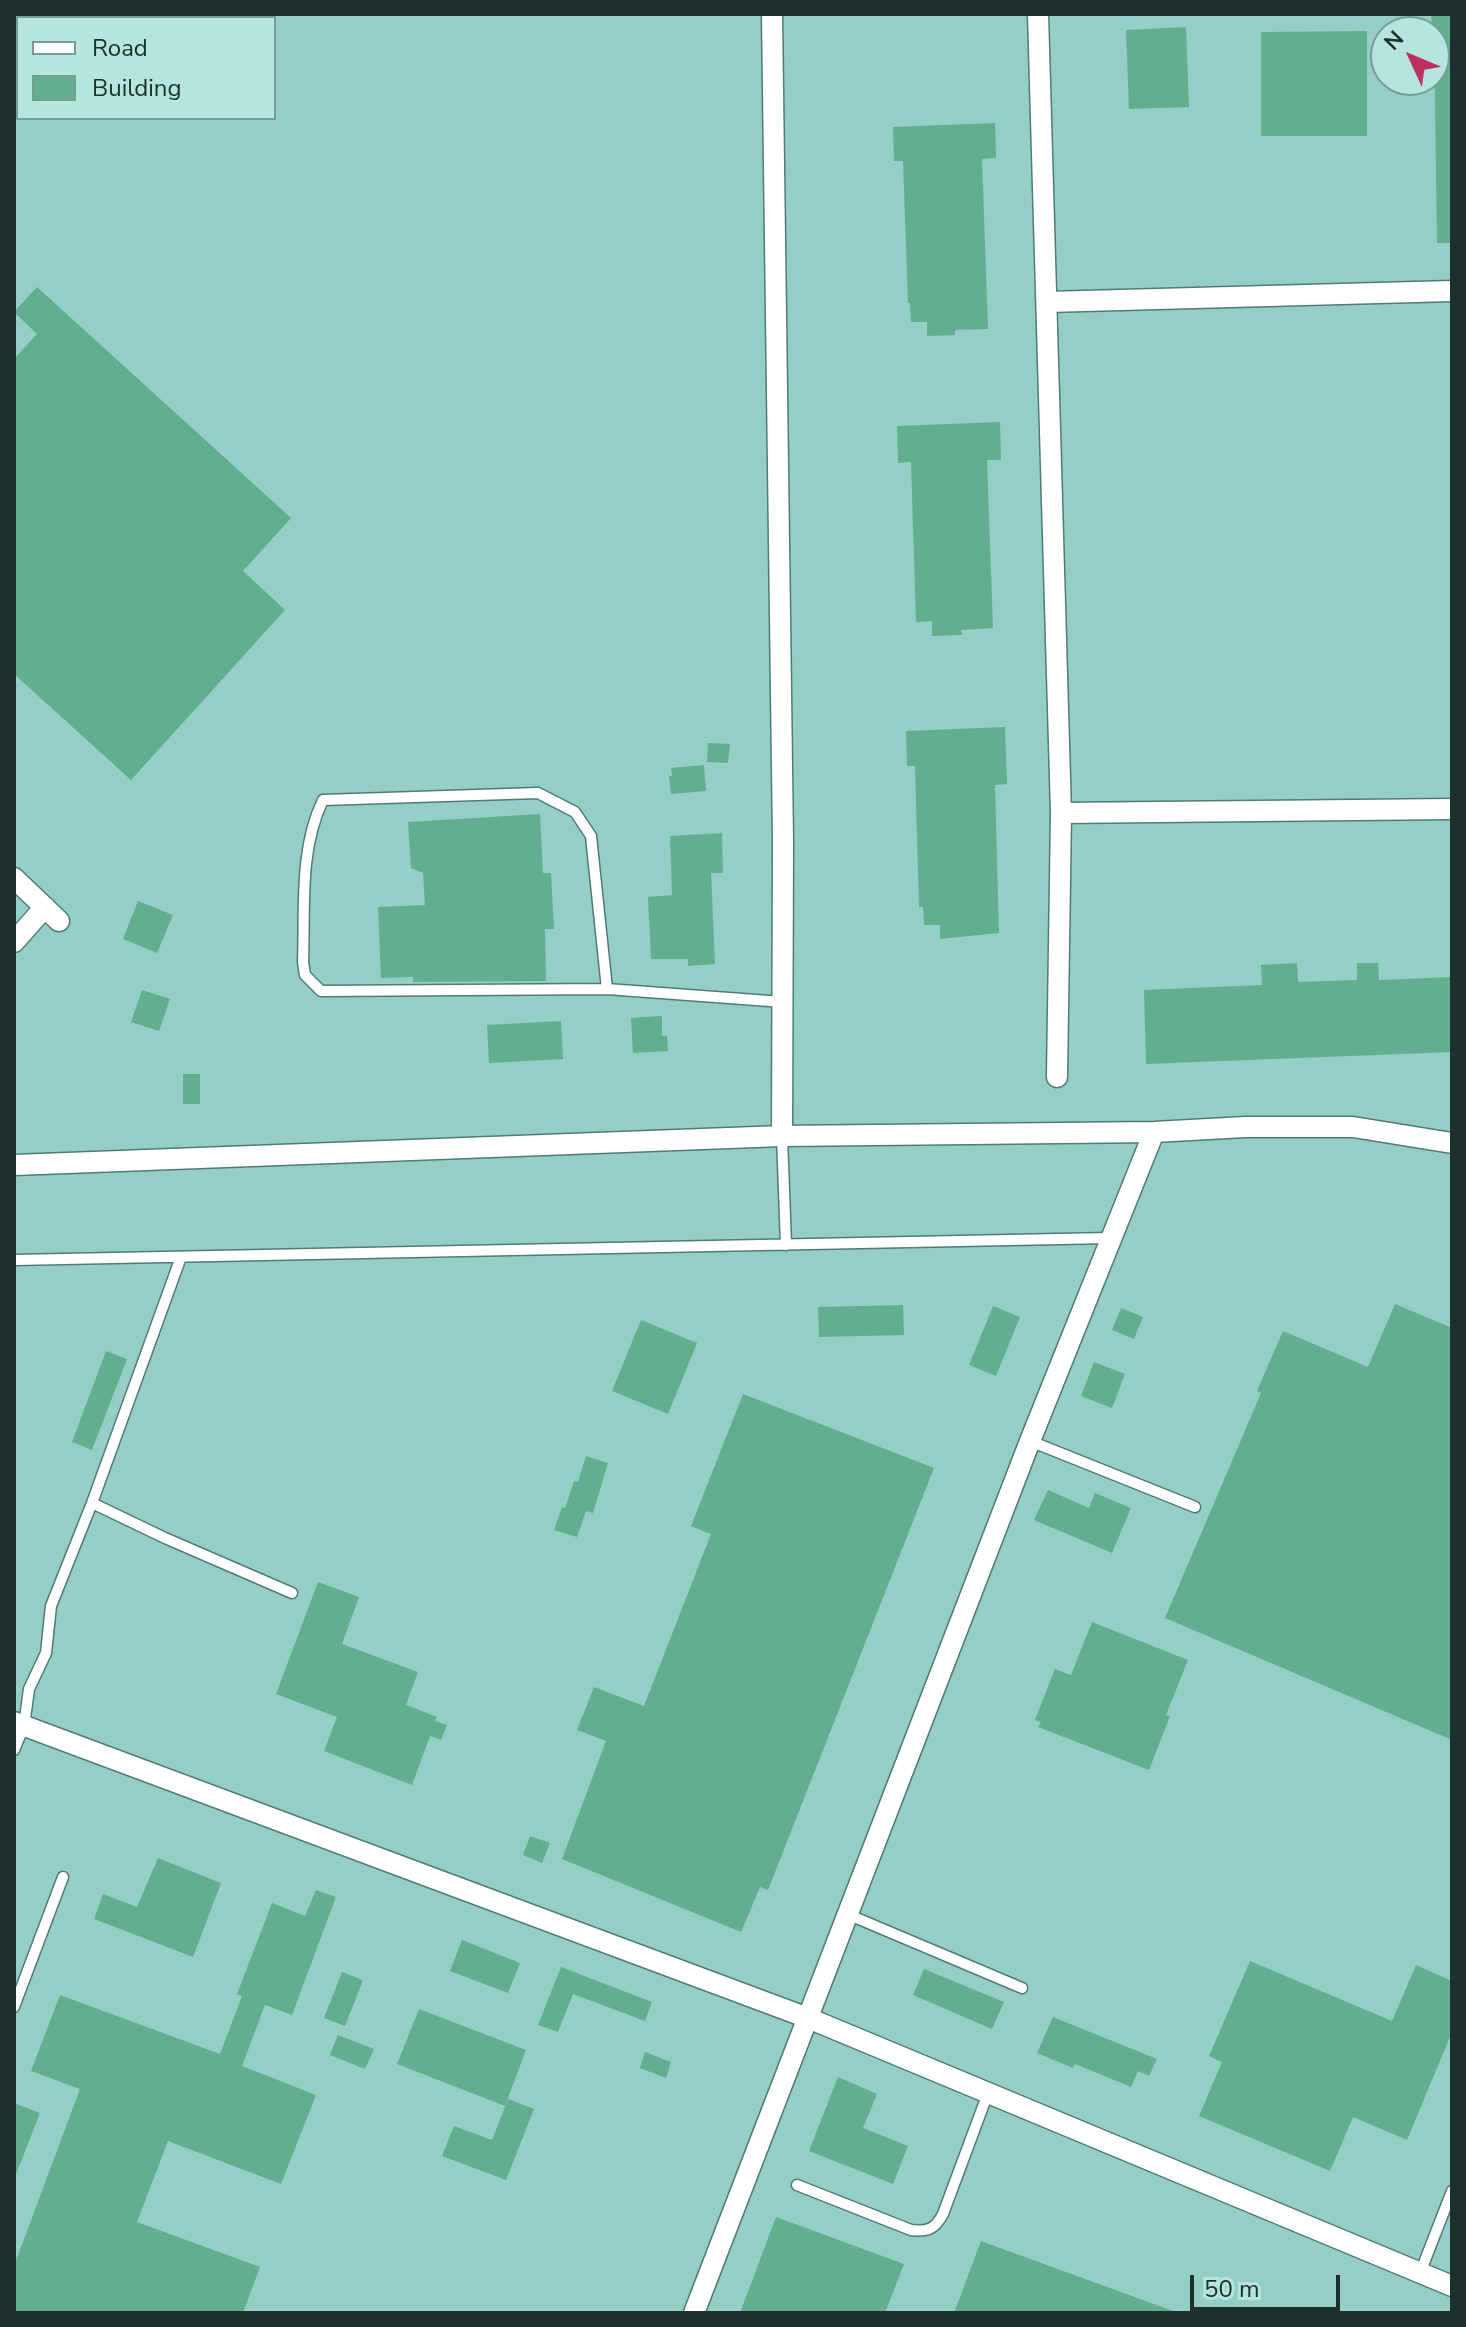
<!DOCTYPE html>
<style>
body{margin:0}
#map{position:relative;width:1466px;height:2327px;overflow:hidden;background:#a8d8d1;font-family:"Nunito Sans",sans-serif}
canvas{display:block}
.frame{position:absolute;inset:0;border:16px solid #1d302d;pointer-events:none}
.legend{position:absolute;left:16px;top:16px;width:260px;height:104px;box-sizing:border-box;background:#b5e6de;border:2px solid #789d97;margin:0;padding:10px 14px;list-style:none;font-size:24px;color:#1d302d}
.legend li{display:flex;align-items:center;gap:16px;height:40px}
.legend b{width:40px;border:2px solid #789d97}
.north{position:absolute;left:1370px;top:16px;width:80px;height:80px;box-sizing:border-box;background:#b5e6de;border:2px solid #789d97;border-radius:50%;rotate:314deg;font-size:22px;font-weight:700;line-height:32px;text-align:center;color:#1d302d}
.north::after{content:'';display:block;margin:auto;width:28px;height:36px;background:#bd3061;clip-path:polygon(50% 0,100% 100%,50% 72%,0 100%)}
.scale{position:absolute;left:1190px;top:2275px;width:150px;height:36px;box-sizing:border-box;border:4px solid #1d302d;border-top:0;padding-left:10px;font-size:24px;line-height:28px;white-space:nowrap;color:#1d302d;-webkit-text-stroke:6px #b5e6de;paint-order:stroke}
</style>
<div id="map">
<canvas width="1466" height="2327"></canvas>
<div class="frame"></div>
<ul class="legend">
<li><b style="height:10px;background:#fff"></b>Road</li>
<li><b style="height:22px;background:#61af8e"></b>Building</li>
</ul>
<div class="north">N</div>
<div class="scale">50 m</div>
</div>
<script>
const g = document.querySelector('canvas').getContext('2d');
g.lineJoin = 'round';
function paint(path, color) { g.fillStyle = color; g.fill(path, 'evenodd'); }
function trace(path, color, width, dash) { g.strokeStyle = color; g.lineWidth = width; g.lineCap = dash ? 'butt' : 'round'; g.setLineDash(dash || []); g.stroke(path); }
const built = new Path2D(`
 M14,14H1452V2313H14ZM18,18H274V118H18ZM1386,32H1434V80H1386Z`);
const building = new Path2D(`
 M1431,14H1452V243H1437L1434,32H1432Z
 M1186,27L1189,107L1129,109L1126,30Z
 M1367,31V136H1261V32Z
 M995,123L996,158L982,159L988,329L955,330V335L927,336V322H911L910,303H908L903,161H894L893,127Z
 M37,287L291,518L243,571L285,610L131,780L14,674V359L37,334L14,312Z
 M1000,422L1001,460H987L993,628L961,630L962,635L932,636V621L916,622L911,462L898,463L897,426Z
 M1005,727L1007,784L995,785L999,933L940,939V925H924L923,907H919L915,766H907L906,731Z
 M708,743L730,744L728,763L707,762Z
 M704,765L706,791L671,794L669,776H672L671,768Z
 M540,814L543,873H551L554,929H545L546,981L413,982V977L381,978L378,907L425,905L423,873L411,868L408,822Z
 M722,833L723,873H711L715,964L688,966V959H651L648,897L672,895L670,836Z
 M138,901L173,915L157,953L123,939Z
 M1297,963L1298,982L1357,980V963H1378L1379,980L1452,977V1052L1146,1064L1144,990L1262,985L1261,965Z
 M142,990L170,999L159,1031L131,1022Z
 M662,1016V1036H667L668,1051L633,1053L631,1018Z
 M561,1021L563,1059L489,1063L487,1025Z
 M183,1074H200V1104H183Z
 M1395,1304L1452,1328V1740L1165,1618L1261,1393L1257,1391L1283,1331L1368,1367Z
 M903,1305L904,1335L819,1337L818,1307Z
 M993,1306L1020,1317L996,1376L969,1365Z
 M1121,1308L1143,1317L1134,1339L1112,1330Z
 M641,1320L697,1343L668,1414L612,1391Z
 M106,1351L127,1359L92,1450L72,1442Z
 M1094,1362L1125,1374L1112,1408L1081,1396Z
 M743,1394L934,1468L768,1890L760,1887L741,1932L562,1859L606,1741L577,1730L594,1687L644,1706L711,1534L691,1526Z
 M586,1456L608,1463L593,1513L586,1511L577,1537L554,1530L562,1507L565,1508L574,1481L578,1482Z
 M1048,1490L1089,1508L1095,1493L1131,1508L1112,1553L1034,1520Z
 M318,1582L359,1597L342,1644L418,1672L406,1705L437,1717L435,1721L447,1725L441,1740L430,1736L412,1785L324,1751L337,1717L276,1694Z
 M1092,1622L1188,1660L1166,1715L1170,1716L1149,1770L1038,1727L1041,1722L1035,1720L1055,1669L1071,1675Z
 M530,1836L550,1843L542,1863L523,1855Z
 M158,1858L221,1883L193,1957L94,1919L103,1894L137,1907Z
 M316,1890L336,1897L292,2015L265,2005L242,2066L316,2095L281,2184L168,2141L137,2222L260,2267L243,2313H14V2266L80,2089L31,2071L60,1995L220,2054L242,1996L237,1994L272,1903L305,1916Z
 M462,1940L520,1963L508,1993L450,1971Z
 M1250,1961L1392,2021L1416,1965L1452,1981V2032L1407,2140L1353,2117L1330,2171L1199,2116L1222,2062L1209,2056Z
 M561,1967L652,2002L645,2021L573,1994L558,2032L538,2025Z
 M924,1969L1004,2002L992,2029L913,1995Z
 M342,1972L363,1980L345,2026L324,2018Z
 M419,2009L526,2050L505,2106L397,2064Z
 M1053,2017L1157,2059L1149,2076L1138,2071L1131,2087L1075,2064L1073,2068L1037,2053Z
 M338,2035L374,2049L365,2069L330,2055Z
 M645,2052L671,2062L666,2078L640,2068Z
 M838,2077L877,2094L863,2128L908,2146L893,2184L809,2151Z
 M508,2099L534,2109L506,2180L442,2156L454,2126L492,2140Z
 M14,2103L40,2113L15,2177H14Z
 M776,2217L904,2264L885,2313H740Z
 M981,2241L1173,2311L1172,2313H954Z`);
const lane = new Path2D(`
 M607,989L591,836L575,812L538,793L323,800C299,849 305,909 303,962L305,975L321,991L607,989L783,1002
 M782,1136L786,1245
 M14,1260L1109,1238
 M1030,1441L1195,1507
 M92,1503L165,1538L292,1593
 M14,1750L24,1726L29,1689L46,1653L51,1606L92,1503L181,1257
 M847,1914L1022,1988
 M14,2007L63,1877
 M797,2185L911,2230C928,2232 935,2229 943,2214L988,2093
 M1420,2273L1452,2191`);
const street = new Path2D(`
 M772,14L783,842L782,1136
 M1038,14L1061,813L1057,1077
 M1047,302L1452,291
 M1061,813L1452,809
 M14,878L59,921
 M14,942L45,907
 M14,1165L782,1136L1154,1132L1245,1127H1353L1452,1143
 M14,1722L808,2018L1452,2286
 M694,2313L1030,1441L1154,1132`);
paint(built, '#95cec6');
paint(building, '#61af8e');
trace(lane, '#4f7c76', 13);
trace(street, '#4f7c76', 23);
trace(lane, '#fff', 10);
trace(street, '#fff', 20);
</script>
